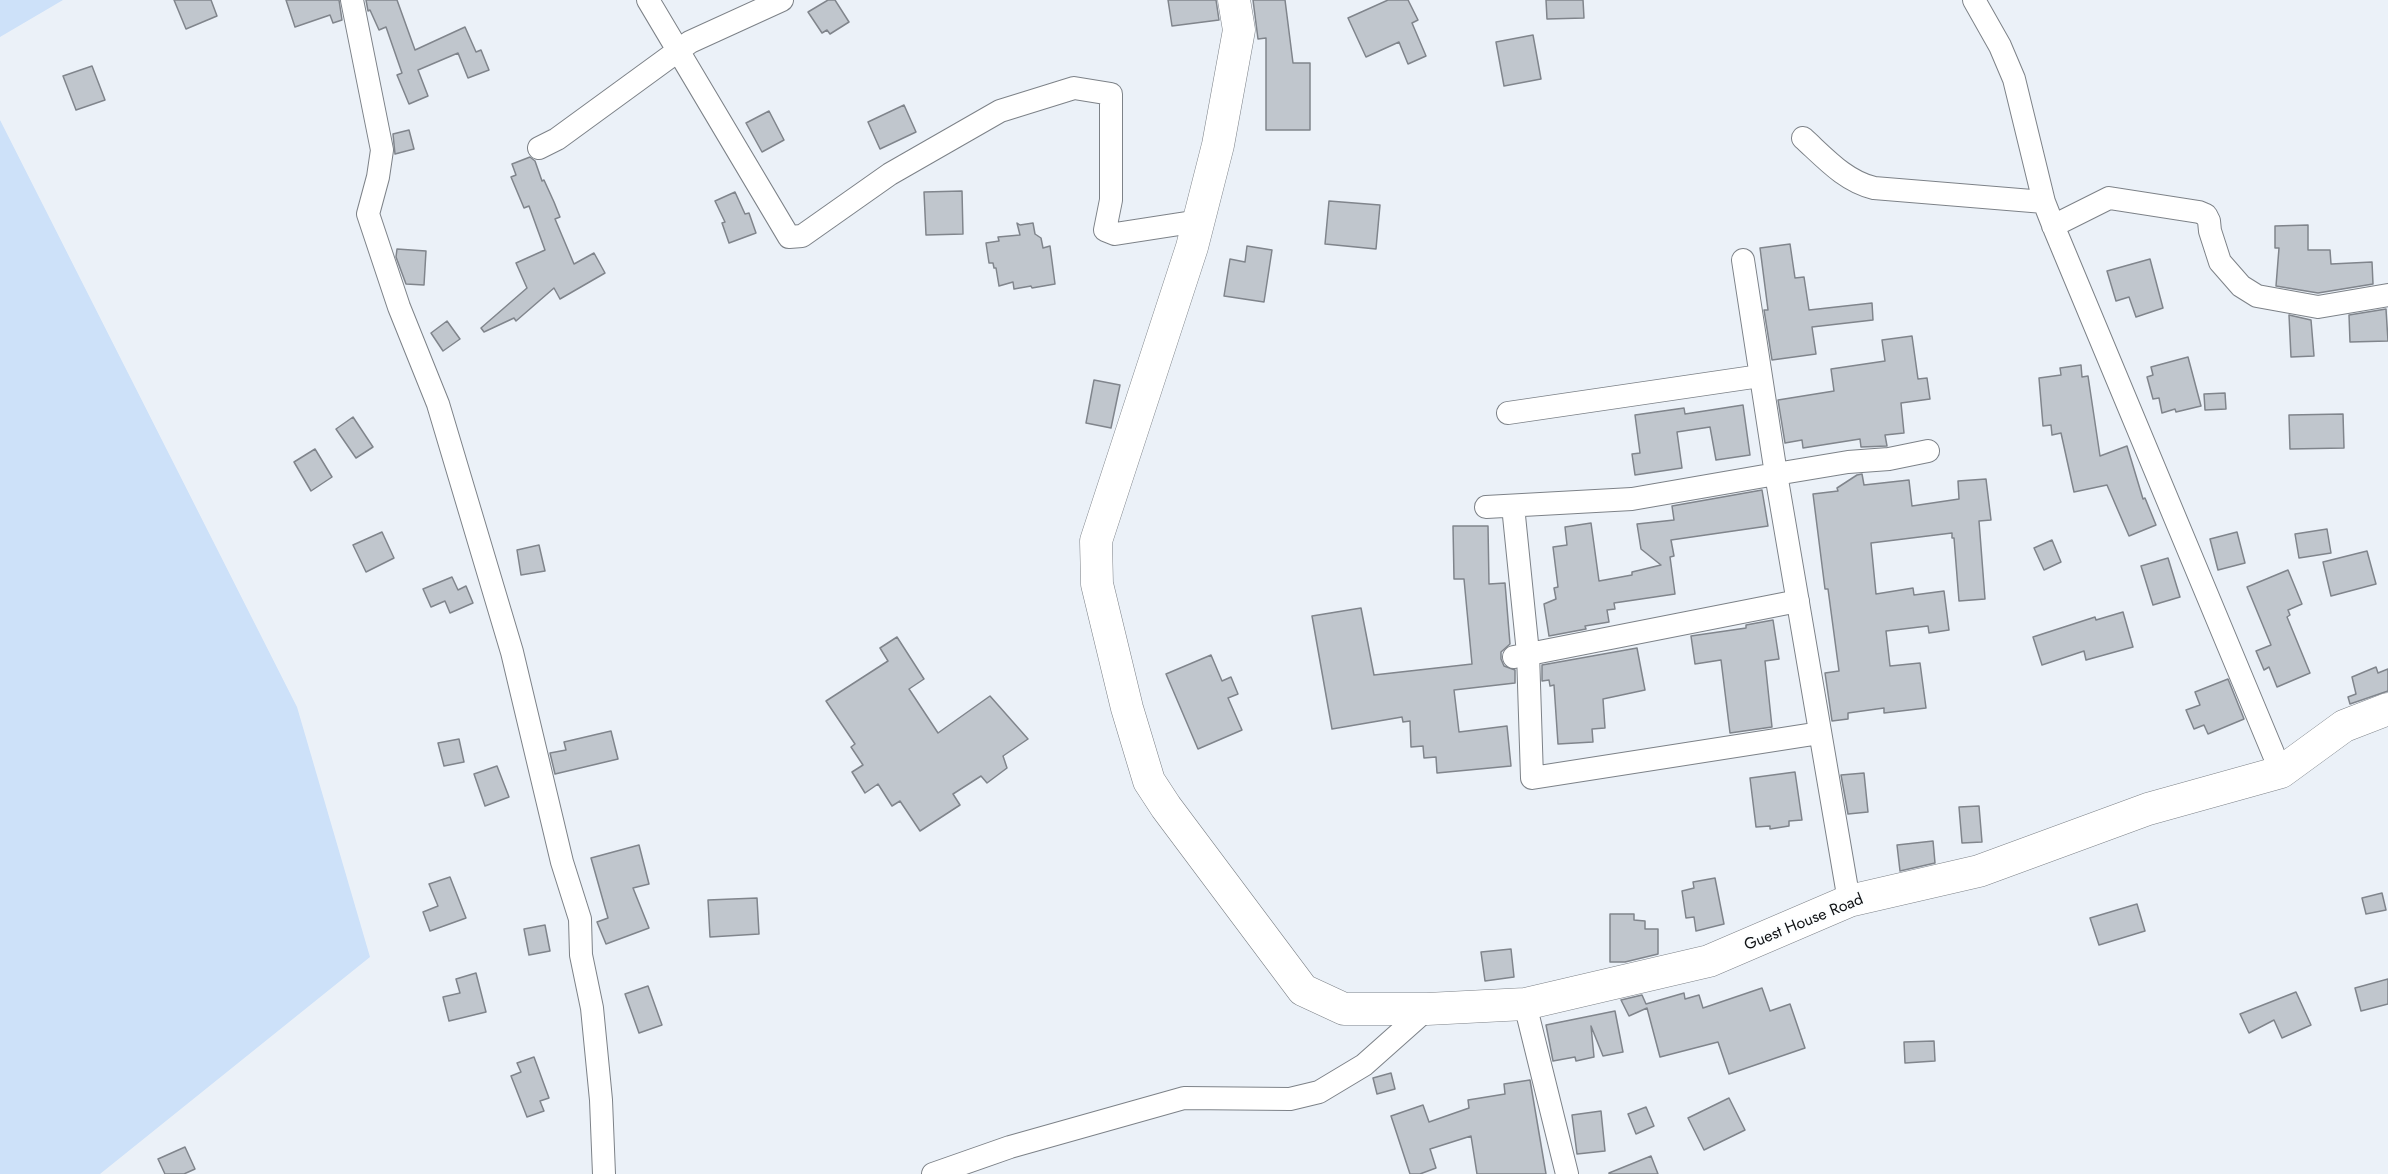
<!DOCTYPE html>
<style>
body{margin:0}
canvas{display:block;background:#ebf1f8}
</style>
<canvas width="2388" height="1174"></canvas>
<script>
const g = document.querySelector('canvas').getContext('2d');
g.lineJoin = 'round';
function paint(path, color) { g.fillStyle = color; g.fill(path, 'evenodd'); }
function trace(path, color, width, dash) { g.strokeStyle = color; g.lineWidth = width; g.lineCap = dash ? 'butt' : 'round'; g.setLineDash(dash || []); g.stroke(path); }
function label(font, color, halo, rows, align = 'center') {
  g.font = font + ' Jost,sans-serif'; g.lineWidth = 4.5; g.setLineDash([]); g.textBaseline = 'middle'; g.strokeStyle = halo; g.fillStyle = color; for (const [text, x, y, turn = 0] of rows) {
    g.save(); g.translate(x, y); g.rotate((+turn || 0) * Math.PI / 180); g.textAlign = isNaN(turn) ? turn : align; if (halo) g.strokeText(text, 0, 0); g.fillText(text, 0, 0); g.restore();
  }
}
const green = new Path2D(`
 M0,0H63L0,37Z
 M0,120L297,707L370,957L100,1174H0Z`);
const building = new Path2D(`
 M174,0H211L217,16L186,29Z
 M286,0H339L342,20L333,23L330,15L295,27Z
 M366,0H397L415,50L465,27L476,52L481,50L489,70L468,78L458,53L418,70L428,96L409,104L397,75L402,73L386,27L379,30L370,10L368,11Z
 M828,0H835L849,22L830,34L827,30L822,33L808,12Z
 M1168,0H1216L1219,20L1172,26Z
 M1253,0H1285L1293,63H1310V130H1266V38L1258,39Z
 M1388,0H1408L1418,20L1412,23L1426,56L1408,64L1399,42L1366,57L1348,18Z
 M1546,0H1583L1584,18L1547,19Z
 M1533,35L1541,79L1504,86L1496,42Z
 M92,66L105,100L76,110L63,76Z
 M904,105L916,132L880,149L868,122Z
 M769,111L784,140L762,152L746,123Z
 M409,130L414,149L395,154L393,134Z
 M530,157L535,161L542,181L544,180L554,202L560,217L555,219L574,264L594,253L605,273L560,299L554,288L516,321L514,318L484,332L481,328L527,288L516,263L545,250L529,206L524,208L511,177L516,175L512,164Z
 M962,191L963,234L926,235L924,192Z
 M735,192L745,214L749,213L756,233L729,243L722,223L725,222L715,201Z
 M1329,201L1380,205L1376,249L1325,244Z
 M1017,223L1020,225L1033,223L1035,234L1041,238L1043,248L1050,246L1055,284L1032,288L1031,286L1014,289L1013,282L999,286L996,268H994L993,263H989L986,243L999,241L998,237L1020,235Z
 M2308,225V250H2330L2331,264L2372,262L2373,284L2318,293L2276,286L2279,248H2275V226Z
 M1790,244L1795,278L1804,277L1809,310L1872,303L1873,320L1812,327L1816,354L1772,360L1764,310H1768L1760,248Z
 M1247,246L1272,250L1264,302L1224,296L1230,259L1245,262Z
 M397,249L426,251L424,285L406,284L396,257Z
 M2150,259L2163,308L2136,317L2129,297L2116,301L2107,271Z
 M2386,309L2388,341L2350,342L2349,315Z
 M2289,315L2311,320L2314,356L2291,357Z
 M447,321L460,339L443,351L431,333Z
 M1912,336L1918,379L1927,378L1930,399L1901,403L1904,433L1885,435L1887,446L1861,447L1860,439L1803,448L1802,440L1785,443L1778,400L1834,391L1831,369L1885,361L1882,340Z
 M2188,357L2201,406L2176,412L2175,409L2162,413L2159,398L2153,399L2147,377L2153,375L2151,367Z
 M2081,365L2082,377L2088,376L2100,456L2127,446L2143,499L2145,498L2156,525L2129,536L2107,485L2074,492L2061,433L2052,435L2051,425L2043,426L2039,378L2061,375L2060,368Z
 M1094,380L1120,385L1111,428L1086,423Z
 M2225,393L2226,409L2205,410L2204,394Z
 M1743,405L1750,455L1716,460L1710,427L1677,432L1682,468L1635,475L1632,454L1640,453L1635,415L1684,408L1685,414Z
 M2343,414L2344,448L2290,449L2289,415Z
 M353,417L373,447L356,458L336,429Z
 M315,449L332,477L311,491L294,462Z
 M1862,474L1864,485L1909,480L1912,506L1959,499L1958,481L1986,479L1991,520L1979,521L1985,599L1959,601L1954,538H1952V533L1871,543L1876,594L1913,588L1914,595L1944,591L1949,630L1929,633L1928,626L1886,631L1890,666L1920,663L1926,708L1884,713V708L1848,713V719L1832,721L1825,673L1839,671L1828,589H1825L1813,494L1838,491L1837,488L1857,475Z
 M1762,490L1768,526L1671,540L1674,556L1670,557L1675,594L1614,603L1615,609L1607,610L1609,622L1585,626L1586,629L1549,636L1544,604L1556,599L1554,588L1558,587L1553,547L1567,545L1565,527L1591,523L1599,581L1632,575V572L1661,565L1641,549L1637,524L1674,520L1672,506Z
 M1453,526H1488L1489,584L1505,583L1510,644L1501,652V659L1504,666L1515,670V683L1454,690L1459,732L1507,726L1511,766L1437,773L1436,757L1424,758L1423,746L1411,747L1410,721L1403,722L1402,717L1332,729L1312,616L1361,608L1374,675L1472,664L1464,579H1454Z
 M2327,529L2331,553L2299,558L2295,534Z
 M382,532L394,558L366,572L353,545Z
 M2237,532L2245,563L2218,570L2210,539Z
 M2052,540L2061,562L2044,570L2034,548Z
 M539,545L545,571L521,575L517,550Z
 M2367,551L2376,584L2331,596L2323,562Z
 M2168,558L2180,597L2153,605L2141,566Z
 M2288,570L2302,604L2288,610L2290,615L2287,617L2310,673L2277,687L2269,667L2264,670L2256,651L2271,645L2247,587Z
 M452,577L458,590L466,586L473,603L450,613L445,601L431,607L423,589Z
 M2123,612L2133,647L2086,660L2084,651L2042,665L2033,637L2095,617L2096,620Z
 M1773,620L1779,659L1765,661L1772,727L1730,733L1721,660L1695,664L1691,636L1746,628V625Z
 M897,637L924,679L909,689L938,733L990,696L1028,739L1003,756L1007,768L987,783L981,776L953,794L960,805L920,831L900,801L892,806L878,784L865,793L852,772L863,765L851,747L855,744L826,701L888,661L880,648Z
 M1637,648L1645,690L1603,699L1605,728L1592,729L1593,742L1558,744L1554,685L1550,686L1549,680L1542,681V665Z
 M1211,655L1222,681L1231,677L1238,694L1228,698L1242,730L1198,749L1166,674Z
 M2376,667L2378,673L2388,669V691L2350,704L2348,697L2356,694L2352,677Z
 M2228,679L2244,719L2208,734L2204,725L2194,729L2186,710L2200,705L2195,692Z
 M611,731L618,759L555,774L550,753L566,750L564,742Z
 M459,739L464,762L444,766L438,743Z
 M497,766L509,797L485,806L474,774Z
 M1795,772L1802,820L1789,821V826L1770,829V826L1756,827L1750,778Z
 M1864,773L1868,812L1848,814L1841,775Z
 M1979,806L1982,842L1962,843L1959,807Z
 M1933,841L1935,863L1900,871L1897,845Z
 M639,845L649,884L633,888L649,928L606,944L597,922L608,918L591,858Z
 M450,877L466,918L430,931L423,912L438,906L429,884Z
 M1715,878L1724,924L1696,931L1694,917L1686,918L1682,891L1694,888L1693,882Z
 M2382,893L2386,910L2366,914L2362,898Z
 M757,898L759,934L710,937L708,900Z
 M2137,904L2145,931L2099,945L2090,918Z
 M1610,914H1634V920L1645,921V929H1658V954L1625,962H1610Z
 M545,925L550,951L529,955L524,929Z
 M1511,949L1514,977L1485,981L1481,952Z
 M476,973L486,1012L449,1021L443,997L460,993L456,979Z
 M2388,979V1004L2361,1011L2355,988Z
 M648,986L662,1025L639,1033L625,994Z
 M1762,988L1770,1011L1790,1004L1805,1048L1729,1074L1718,1042L1660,1057L1647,1008L1629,1016L1621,1000L1642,995L1646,1004L1684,993L1685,999L1699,995L1703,1008Z
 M2296,992L2311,1025L2282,1038L2274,1020L2249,1033L2240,1014Z
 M1615,1011L1623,1052L1603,1056L1591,1026L1594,1057L1576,1061L1575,1057L1553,1061L1546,1025Z
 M1934,1041L1935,1061L1905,1063L1904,1042Z
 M534,1057L549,1098L540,1101L544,1111L527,1117L511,1076L521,1072L517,1063Z
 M1391,1073L1395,1089L1377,1094L1373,1078Z
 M1530,1080L1546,1174H1477L1471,1136L1430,1149L1436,1168L1420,1174H1410L1391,1116L1423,1105L1429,1122L1469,1108L1468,1100L1505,1094L1504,1084Z
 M1729,1098L1745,1130L1704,1150L1688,1118Z
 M1646,1107L1654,1126L1636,1134L1628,1114Z
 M1601,1111L1605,1151L1577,1154L1572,1115Z
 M185,1147L195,1169L184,1174H165L158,1159Z
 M1651,1156L1658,1174H1609V1173Z`);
const street = new Path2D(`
 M352,0L382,150L378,177L368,214L399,307L438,404L512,652L562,862L580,919L581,955L592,1008L601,1100L604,1174
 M648,0L789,237L802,236L890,174L1000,111L1074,88L1111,94V200L1105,230L1115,234L1199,221
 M1974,0L2000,46L2014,79L2044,202L2055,230L2281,772
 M1803,138C1825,158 1845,181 1874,188L2044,202
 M539,148L557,139L690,42L782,0
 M2053,226L2109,198L2199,212L2206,215L2209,221L2210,231L2220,262L2241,286L2257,296L2318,307L2388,295
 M1743,260L1776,474L1849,901
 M1508,413L1760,376
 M1513,506L1528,653L1532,778L1820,733
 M1486,507L1632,499L1776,474L1848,462L1889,459L1928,451
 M1514,657L1798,601
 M1525,1004L1567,1174
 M933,1174L1010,1147L1184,1098L1290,1099L1319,1092L1364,1065L1427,1009`);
const secondary = new Path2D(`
 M1234,0L1239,30L1218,145L1192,247L1096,541L1097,584L1127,708L1149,781L1166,807L1303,990L1344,1009H1427L1525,1004L1709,961L1849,901L1979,871L2148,809L2281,772L2344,726L2388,709`);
const streetNames = [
 ["Guest House Road",1804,923,-22]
];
paint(green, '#cde1f9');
paint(building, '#c0c6cd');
trace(building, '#80858c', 1.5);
trace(street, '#7d8288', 24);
trace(secondary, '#7d8288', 33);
trace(street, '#fff', 22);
trace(secondary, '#fff', 32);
label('16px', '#0e1012', '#fcfeff', streetNames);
</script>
